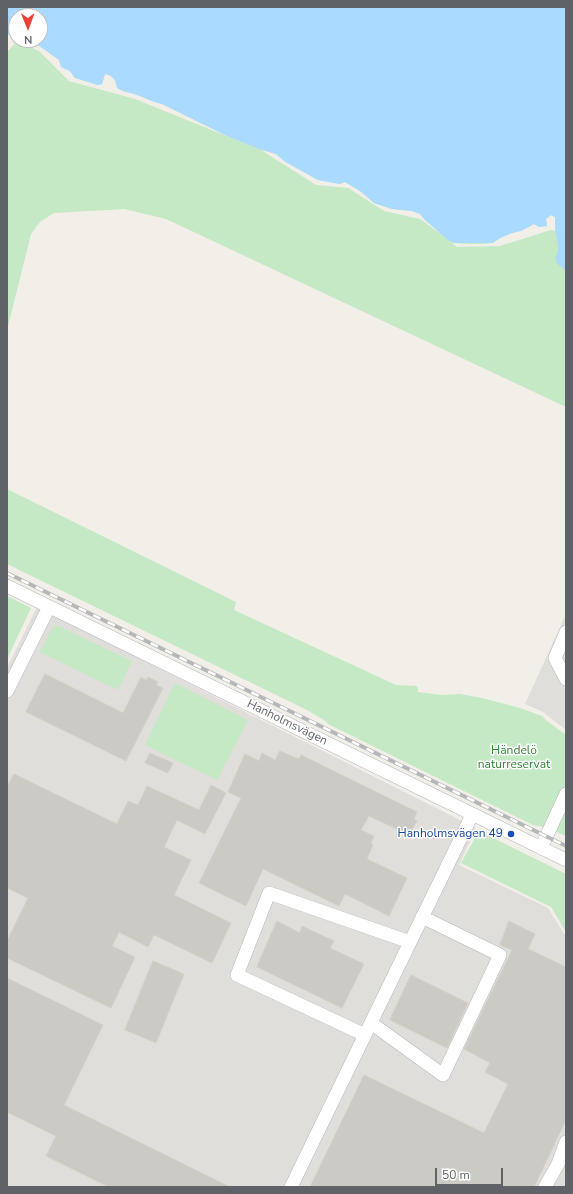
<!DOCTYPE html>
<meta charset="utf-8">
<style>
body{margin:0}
#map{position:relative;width:573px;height:1194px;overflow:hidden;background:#f1efe8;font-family:"Nunito Sans",sans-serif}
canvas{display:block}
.frame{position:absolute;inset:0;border:8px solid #5f6368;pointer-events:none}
.north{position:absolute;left:8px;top:8px;width:40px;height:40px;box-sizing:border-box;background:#fff;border:1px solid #bfc1c3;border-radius:50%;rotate:179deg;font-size:11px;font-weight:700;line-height:16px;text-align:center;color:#5f6368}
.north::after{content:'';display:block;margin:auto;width:14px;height:18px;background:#ea4335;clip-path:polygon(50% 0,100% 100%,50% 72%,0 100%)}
.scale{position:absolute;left:435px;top:1168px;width:68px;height:18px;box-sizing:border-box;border:2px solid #5f6368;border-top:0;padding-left:5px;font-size:12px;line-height:14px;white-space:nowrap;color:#5f6368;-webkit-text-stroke:3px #fff;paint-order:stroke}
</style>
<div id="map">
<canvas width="573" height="1194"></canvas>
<div class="frame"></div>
<div class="north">N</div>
<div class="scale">50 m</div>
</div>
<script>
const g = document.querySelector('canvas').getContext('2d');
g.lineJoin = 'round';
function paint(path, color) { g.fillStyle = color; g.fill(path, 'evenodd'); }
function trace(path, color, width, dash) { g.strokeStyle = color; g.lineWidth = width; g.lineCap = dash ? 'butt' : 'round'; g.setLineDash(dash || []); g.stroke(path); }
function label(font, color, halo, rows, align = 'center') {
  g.font = font + ' "Nunito Sans",sans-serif'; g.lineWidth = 3; g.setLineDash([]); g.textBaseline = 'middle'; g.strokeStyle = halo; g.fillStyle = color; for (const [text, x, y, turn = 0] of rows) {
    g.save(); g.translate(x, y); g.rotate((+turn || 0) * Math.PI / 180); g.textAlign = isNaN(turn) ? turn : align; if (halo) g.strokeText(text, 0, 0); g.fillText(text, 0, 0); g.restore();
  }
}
const industrial = new Path2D(`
 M37,607L476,828L459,865L548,908L566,937V1187H7V668Z
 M566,614V730L543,712L525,704Z`);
const green = new Path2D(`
 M7,7H291L566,186V407L166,219L124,209L54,213L40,222L31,234L7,330V52L18,40L40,52L69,81L135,99L251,146L227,136L162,104C152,102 144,97 134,94C128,92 123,92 117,88C116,79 113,76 105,74L102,84L98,85L75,78L70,71L61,67L59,60L31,40H40V16H16V35L13,36L7,34ZM261,150L276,154L284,161L318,180L340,184L345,182L360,191L374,203L392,209L412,211L420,214L425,220L445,237L420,219L384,211L348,188L316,185ZM551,215L555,217V231L551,230L500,246L457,247L451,242C457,244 484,245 491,243C495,242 498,239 502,237C513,232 524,231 534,224L539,227L547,226L546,219Z
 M7,489L236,602L234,610L396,685L416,686L418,688V692L441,695L460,694L482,698L520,708L542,716L547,721L566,735V836L544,827L533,825L328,724L327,722L305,709L7,564Z
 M7,596L31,608L7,659Z
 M56,625L132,661L118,690L40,652L51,630Z
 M175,683L248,720L217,780L145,745Z
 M479,831L566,874V932L551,907L461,863Z`);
const water = new Path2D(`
 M7,7H566V271L558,264L555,258C561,249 557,243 556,234C555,228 555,223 555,217L551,215L546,219L547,226L539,227L534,224L521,231L512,233L500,238L493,243H454L448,240L425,220L420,214L412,211L392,209L374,203L360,191L345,182L340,184L318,180L284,161L276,154L259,149L227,136L162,104C152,102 144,97 134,94C128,92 123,92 117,88C116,79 113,76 105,74L102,84L98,85L75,78L70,71L61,67L59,60L31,40H40V16H16V35L13,36L7,34Z`);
const building = new Path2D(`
 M45,674L123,713L141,677L146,680L148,677L158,682L156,685L163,688L126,761L26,712Z
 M280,751L299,759L301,755L417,812L414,819L417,821L411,831L409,829L407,834L369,816L361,830L374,836L371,843L373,845L367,859L407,878L389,916L345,894L339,906L263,869L246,906L199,883L241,798L228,792L245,754L259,761L262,753L275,760Z
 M150,753L173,763L168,773L145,763Z
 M14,774L117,824L128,801L138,805L147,786L199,810L211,785L226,793L205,834L177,820L164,847L191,860L174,895L231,923L212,963L154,935L148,947L119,932L112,946L135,957L111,1008L7,958V941L28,898L7,888V787Z
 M277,921L300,933L302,926L334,941L330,948L364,964L342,1008L257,967Z
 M509,921L535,934L528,949L566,967V1120L534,1187H310L364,1075L484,1133L508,1084L485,1072L490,1063L464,1049L512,950L500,945Z
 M153,961L184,974L156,1043L125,1030Z
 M411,975L468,1003L447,1048L390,1020Z
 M7,978L103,1025L64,1105L230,1187H109L46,1156L56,1136L7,1112Z`);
const minor = new Path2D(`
 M7,586L566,860
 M566,632L555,658L566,679
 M7,691L49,607
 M541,848L566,794
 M371,1023L443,1075L500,955L422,917
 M365,1035L237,975L269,893L410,942
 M291,1187L472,815
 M545,1187L558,1164L566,1142`);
const rail = new Path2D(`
 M7,573L566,846`);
const markers = [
 [511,834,4,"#1a4fb4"]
];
const streetNames = [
 ["Hanholmsvägen",287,723,26]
];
const parkNames = [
 ["Händelö",514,751],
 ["naturreservat",514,765]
];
const transitNames = [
 ["Hanholmsvägen 49",503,834]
];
paint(industrial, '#e0deda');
paint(green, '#c5e8c5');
paint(water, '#aadaff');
paint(building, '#cccac5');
trace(building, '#d6d1c6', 1);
trace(minor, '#b5b8bc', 14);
trace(minor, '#fff', 13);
trace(rail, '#b6b7b8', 4);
trace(rail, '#fff', 2.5, [8]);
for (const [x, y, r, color] of markers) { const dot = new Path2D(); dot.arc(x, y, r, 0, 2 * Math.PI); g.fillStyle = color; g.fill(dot); trace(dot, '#fff', 1.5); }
label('12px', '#5f6368', '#fff', streetNames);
label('12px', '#348238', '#fff', parkNames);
label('12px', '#164399', '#fff', transitNames, 'right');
</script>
